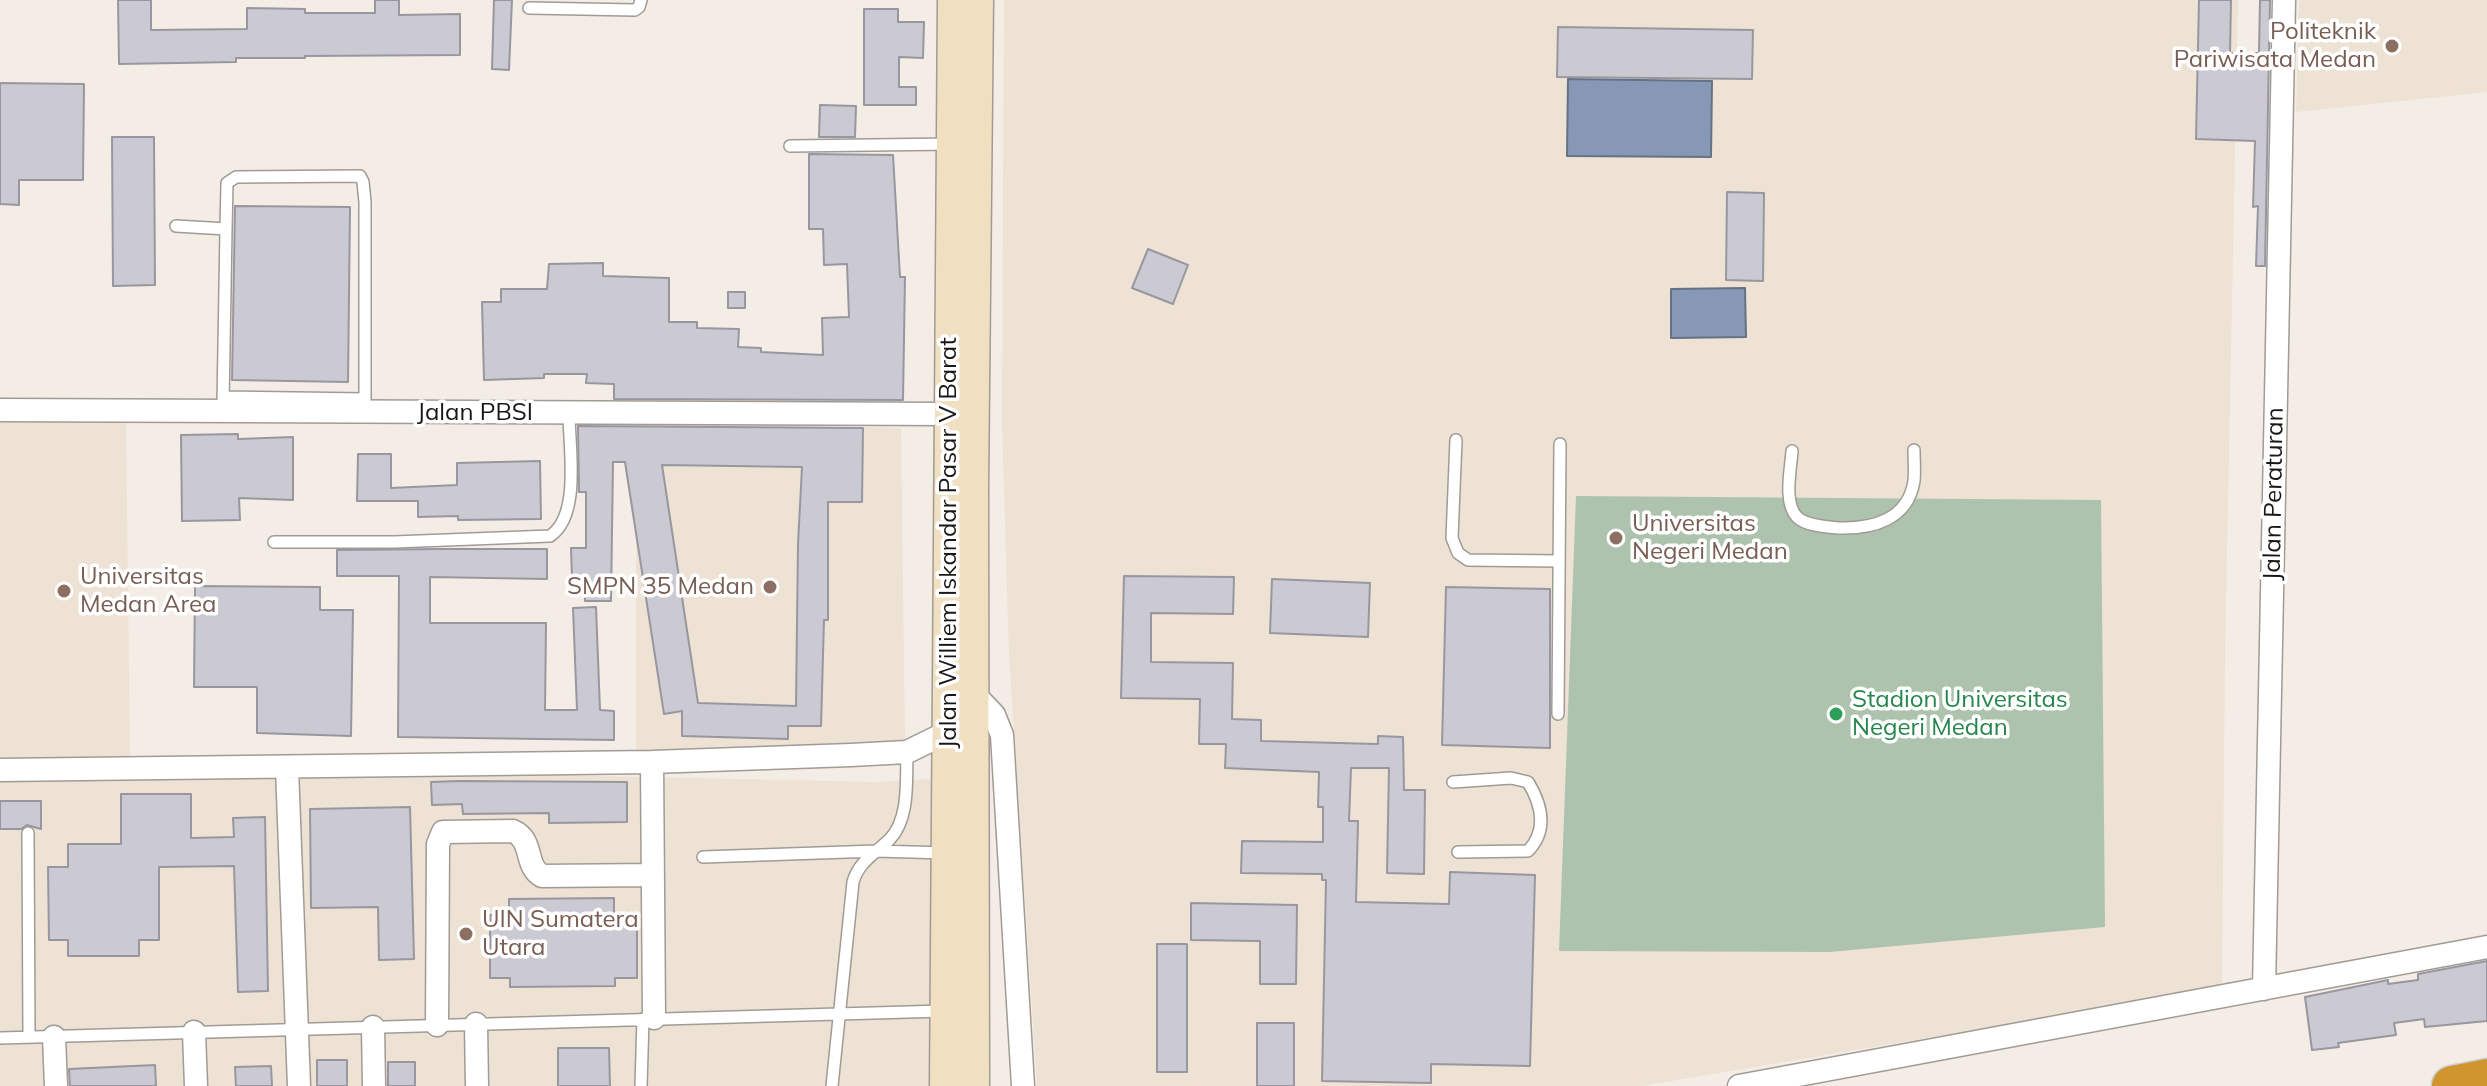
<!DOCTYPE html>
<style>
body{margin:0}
canvas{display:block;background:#f3ede5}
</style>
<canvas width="2487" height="1086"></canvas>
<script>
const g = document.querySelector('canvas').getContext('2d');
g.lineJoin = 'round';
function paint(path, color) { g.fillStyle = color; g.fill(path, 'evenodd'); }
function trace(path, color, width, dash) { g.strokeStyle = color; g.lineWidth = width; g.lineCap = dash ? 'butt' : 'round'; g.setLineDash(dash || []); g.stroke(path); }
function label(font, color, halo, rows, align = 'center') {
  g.font = font + ' Mulish,sans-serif'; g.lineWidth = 7; g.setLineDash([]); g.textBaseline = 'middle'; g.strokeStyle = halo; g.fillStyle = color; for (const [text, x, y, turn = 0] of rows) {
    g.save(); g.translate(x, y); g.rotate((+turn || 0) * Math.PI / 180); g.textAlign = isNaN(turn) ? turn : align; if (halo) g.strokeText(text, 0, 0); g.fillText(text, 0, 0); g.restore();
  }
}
const built = new Path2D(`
 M1004,0H2238L2225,652L2222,988L1642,1086H1037L1009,655L1002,423Z
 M2299,0H2487V92L2296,112Z
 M0,419H126L130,766L878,782L932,779L930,1086H0Z
 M636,423L901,428L905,745L636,751Z`);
const green = new Path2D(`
 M1576,496L2101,500L2105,927L1829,952L1559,951Z`);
const water = new Path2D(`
 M1568,79L1712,81L1711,157L1567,156Z
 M1745,288L1746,337L1671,338V289Z`);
const building = new Path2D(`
 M118,0H151V30L247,29V8L305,9V13H375V0H399V15L460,14V55L305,56V58H236V62L119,64Z
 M494,0H512L509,70L492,69Z
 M2199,0H2231L2230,53H2259L2260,0H2270L2265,266H2256L2258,206L2253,207L2255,141L2196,139Z
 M864,9H898V22H924L923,58L899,57V87H916V105H864Z
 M1558,27L1753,30L1752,79L1557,77Z
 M0,83L84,84L83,180H19V205L0,204Z
 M820,105L856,106L855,137H819Z
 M112,137H154L155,285L113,286Z
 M809,154L893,155L900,277H905L903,400L614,399V384L586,383L587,374H544V378L484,380L482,302H501V289H547L549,264L603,263V276L669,278V322H697V328L739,329L738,347L761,348V352L823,355L822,318L849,317L847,264L824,265L823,229H809Z
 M1727,192L1764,193L1763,281L1726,280Z
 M235,206L350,207L348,382L232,380Z
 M1148,249L1188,265L1173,304L1132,288Z
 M728,292H745V308H728Z
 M578,426L863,428L862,502H828V620H824L821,726H788V739L682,736V711L664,714L625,462H613L611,601H585V578H572L571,548H586V492H579ZM662,465L802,467L798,544L796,706L698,703Z
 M238,434V439L293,437V500L239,498L240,520L182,521L181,435Z
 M358,454H391V488L457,485V463L540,461L541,519L458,520V516L418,517V501H357Z
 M444,549H547V579L430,577V623H546L545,710H577L573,608L596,607L600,710L614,711V740L398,737L399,576H337V550Z
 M1124,576L1234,577L1233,614L1151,613V662L1233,663L1232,719L1261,720V741L1378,744V736L1403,737L1404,790H1425L1424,874L1387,873L1389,768H1351L1349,821H1358L1356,902L1449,904L1450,872L1535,875L1530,1066L1431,1064V1083L1322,1081L1326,880H1322V874L1241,873L1242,841L1323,842V807H1318L1319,772L1225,768L1226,744H1199L1200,699L1121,698Z
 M1272,579L1370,583L1368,637L1270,633Z
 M195,586L320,587V610H353L351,736L257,733V687H194Z
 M1446,587L1550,589V748L1442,745Z
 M459,781L627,782V822L549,823V813L463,814L462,804L432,805L431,782Z
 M121,794H191V838L234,837L233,818L265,817L268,991L238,992L234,866L159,867V940H139V956H68V940H49L48,867H68V844H121Z
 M0,801H41V829L27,825L21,829H0Z
 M410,807L414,959L379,960L378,907L311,908L310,809Z
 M614,898V915H637V978H615V986L510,987V978H490V915H509V899Z
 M1191,903L1297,905L1296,984H1260V941L1191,940Z
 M1157,944H1187V1072H1157Z
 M2487,961V1021L2425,1027L2424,1019L2394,1023L2396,1035L2338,1043L2339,1047L2312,1050L2305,997L2388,980V984L2418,980V974Z
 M1257,1023H1294V1086H1257Z
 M558,1048H609L610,1086H558Z
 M317,1060H347V1086H317Z
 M388,1062H415V1086H388Z
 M155,1065L156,1086H70L69,1069Z
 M271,1066L272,1086H236L235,1067Z`);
const lane = new Path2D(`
 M529,8L635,10L639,7L641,0
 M790,146L952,144
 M176,226L226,229L223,403
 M223,397L365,399V202L363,182L360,176L236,177L227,183L226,229
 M1456,440L1452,538L1458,553L1468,560L1559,561
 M1792,451C1791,468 1783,503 1797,517C1806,526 1827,527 1839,528C1872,529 1908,520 1914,481C1915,471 1914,460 1914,450
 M274,542H394L550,536C581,516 569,448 569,413
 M1558,714L1560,444
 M1453,782L1511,778L1528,782C1542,805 1548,830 1528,851L1458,852
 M28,833L29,1037
 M703,857L876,851L946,853
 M0,1038L943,1011
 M641,1086L643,1019
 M832,1086L853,882C859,861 875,854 890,839C910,818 906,779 907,752`);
const street = new Path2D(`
 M0,410L950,414
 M973,693L994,715L1002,735L1023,1086
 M652,762L654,1018
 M287,768L299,1086
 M0,770L652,762L851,755L907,752L948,732
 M2264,989L2284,0
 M476,1024L477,1086
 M437,1025L438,844L443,832L513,831C534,840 524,866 542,876L653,875
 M373,1027L374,1086
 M194,1032L196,1086
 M54,1037L56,1086
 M1739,1086L2487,947`);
const secondary = new Path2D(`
 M945,1086L953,0
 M974,1086L973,487L978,0`);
const highway = new Path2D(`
 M2452,1086L2487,1079`);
const markers = [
 [2392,46,8,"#8d6e63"],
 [1616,538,8,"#8d6e63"],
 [770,587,8,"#8d6e63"],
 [64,591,8,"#8d6e63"],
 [1836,714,8,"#2e9e5b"],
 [466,934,8,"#8d6e63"]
];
const educationNames = [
 ["Politeknik",2376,32,"right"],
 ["Pariwisata Medan",2376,60,"right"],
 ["Universitas",1632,524],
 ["Negeri Medan",1632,552],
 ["Universitas",80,577],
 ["Medan Area",80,605],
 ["SMPN 35 Medan",754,587,"right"],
 ["UIN Sumatera",482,920],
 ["Utara",482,948]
];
const streetNames = [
 ["Jalan PBSI",475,413],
 ["Jalan Peraturan",2274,494,-89],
 ["Jalan Williem Iskandar Pasar V Barat",949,543,-90]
];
const leisureNames = [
 ["Stadion Universitas",1852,700],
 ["Negeri Medan",1852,728]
];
paint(built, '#ede2d4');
paint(green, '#aec3ae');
paint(water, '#8698b6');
trace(water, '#657185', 2);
paint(building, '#cbcad3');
trace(building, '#98979f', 2);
trace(lane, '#a09b94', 14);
trace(street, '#a09b94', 25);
trace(secondary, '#a09b94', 33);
trace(highway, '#cccccb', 43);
trace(lane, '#fff', 11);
trace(street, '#fff', 22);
trace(secondary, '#f1dfc1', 30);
trace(highway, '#d19530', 40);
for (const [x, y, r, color] of markers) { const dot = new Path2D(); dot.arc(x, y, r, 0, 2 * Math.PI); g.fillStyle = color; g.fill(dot); trace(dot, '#fff', 3); }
label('24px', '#785e54', '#fff', educationNames, 'left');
label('24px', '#191714', '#fff', streetNames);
label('24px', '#27864d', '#fff', leisureNames, 'left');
</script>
